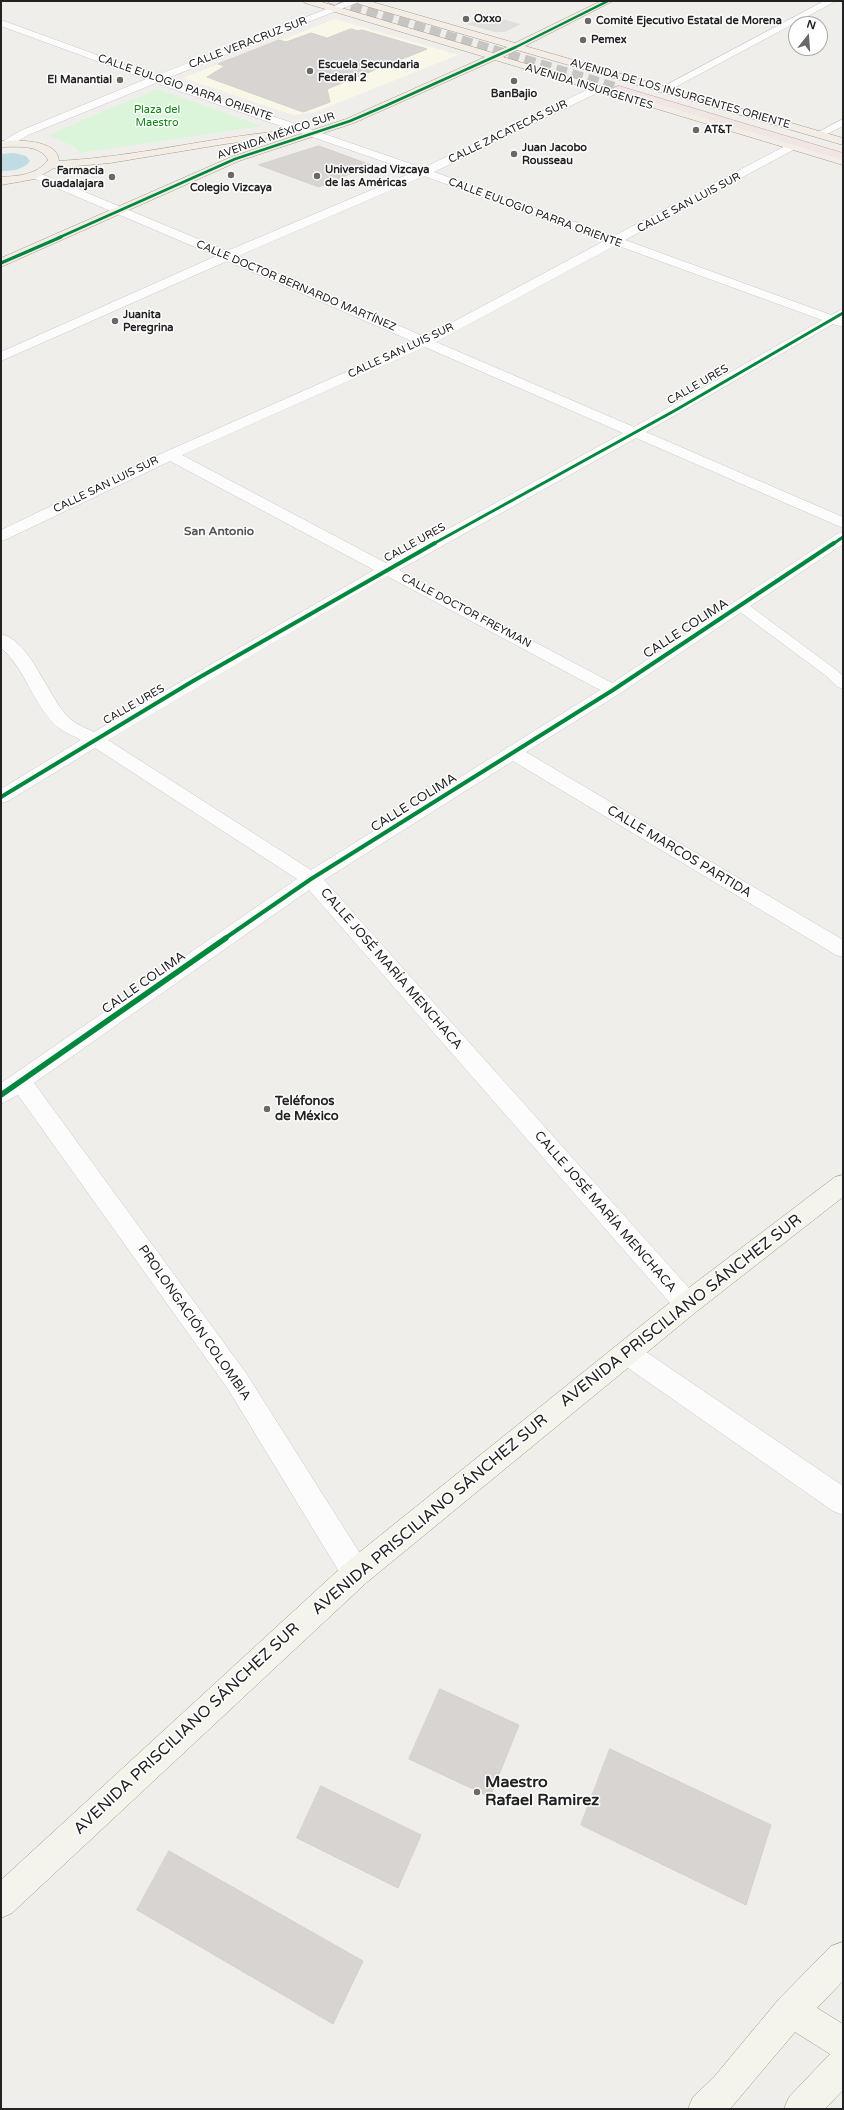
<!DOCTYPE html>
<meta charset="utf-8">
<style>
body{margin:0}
#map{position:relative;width:844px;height:2110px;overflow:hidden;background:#f0eeeb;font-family:"Varela Round",sans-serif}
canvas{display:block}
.frame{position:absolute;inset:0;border:2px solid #222;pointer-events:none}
.north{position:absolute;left:788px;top:16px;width:40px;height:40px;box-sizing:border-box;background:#fff;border:1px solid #a7a7a7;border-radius:50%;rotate:17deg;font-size:11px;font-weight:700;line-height:16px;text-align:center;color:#222}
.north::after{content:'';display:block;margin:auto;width:14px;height:18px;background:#6a6968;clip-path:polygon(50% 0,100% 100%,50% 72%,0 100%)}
</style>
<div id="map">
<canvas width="844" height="2110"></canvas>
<div class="frame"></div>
<div class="north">N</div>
</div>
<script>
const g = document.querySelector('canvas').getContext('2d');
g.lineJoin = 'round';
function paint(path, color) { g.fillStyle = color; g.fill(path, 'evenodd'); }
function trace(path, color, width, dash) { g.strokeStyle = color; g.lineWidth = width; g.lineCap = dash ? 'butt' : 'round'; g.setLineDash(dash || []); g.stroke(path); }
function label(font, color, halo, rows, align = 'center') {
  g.font = font + ' "Varela Round",sans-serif'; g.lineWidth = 3; g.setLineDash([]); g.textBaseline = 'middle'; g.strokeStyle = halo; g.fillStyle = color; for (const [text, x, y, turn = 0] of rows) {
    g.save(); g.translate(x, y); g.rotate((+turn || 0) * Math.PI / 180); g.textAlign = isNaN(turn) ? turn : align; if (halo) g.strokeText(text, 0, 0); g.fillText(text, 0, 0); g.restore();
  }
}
const education = new Path2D(`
 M335,19L458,55L315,112L293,115L183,78Z`);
const park = new Path2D(`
 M157,89L262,126L80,153L75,147L48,135Z`);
const parking = new Path2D(`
 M491,16L521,24L505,32H494L467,24Z`);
const water = new Path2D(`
 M14,153L26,156L30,161C24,170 11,171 1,171V154Z`);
const building = new Path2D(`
 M351,29L358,31L362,30L427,49L327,89L330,102L303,112L207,77L225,66L218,64L279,40L286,42L311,33L327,38Z
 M319,146L371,165L319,187L259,165Z
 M440,1689L519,1725L490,1797L409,1759Z
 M610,1749L771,1825L746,1905L581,1825Z
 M321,1786L421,1835L398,1888L297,1838Z
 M169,1851L363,1961L333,2024L137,1910Z`);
const trunkTunnel = new Path2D(`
 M335,2L619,89`);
const service = new Path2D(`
 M741,602L746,603L835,669L843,676V689L838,687L825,675L736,609L734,606L736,603Z`);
const minor = new Path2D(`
 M347,1H361L165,79L423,168L593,87H601L602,89L601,91L434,172L614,236L787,145H795L797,147L795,149L625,240L831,315L843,309V327L833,324L646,432L843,517V528L636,438L399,570L612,683L837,534L843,532V544L619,694L526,752L843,940V957L836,955L513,761L324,880L696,1296L699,1304L696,1312L687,1315L678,1312L309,890L34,1083L246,1373L366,1563L370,1573L366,1583L356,1587L346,1583L228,1389L18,1095L1,1104V1083L297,879L95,748L8,801L1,803V789L81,740C74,736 66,733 59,728C33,707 27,670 1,648V634C32,642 47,697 70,719C77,725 86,728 94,732L374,570L170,461L7,539L1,541V530L165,452L414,342L227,261L1,361V352L216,256L31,177L29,175L31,173H39L227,251L414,172L156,83L28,135L10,146H2V142L20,131L146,79L1,26V20L155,76ZM424,176L604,241L425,337L238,256ZM616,245L822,320L634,427L436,342ZM425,347L623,433L386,563L182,455ZM387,576L600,690L311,870L108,740Z
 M824,1H836L666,92H658L657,90Z
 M843,119V126L819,138L813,135Z
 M627,1342L636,1345L843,1486V1515L833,1511L618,1361L614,1353L618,1345Z`);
const secondary = new Path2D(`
 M843,1175V1197L696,1312L366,1583L12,1913L1,1918V1880L346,1563L678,1296L835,1177Z
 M843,1942V1981L817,2008L843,2024V2090L825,2109H784L789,2097L830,2054L795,2032L730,2109H688L693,2097L714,2077L779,1999L831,1946Z`);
const primary = new Path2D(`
 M303,1H318L493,53L507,47L359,4L357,2L369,1L515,43L601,1H613L525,46L843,138V145L517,50L503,57L843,158V165L495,60L354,123L239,161L1,267V258L231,157L346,119L485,57L305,3Z
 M282,131L286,132L288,134L286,136L225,144L110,163L54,168L35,179L1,185V177C18,176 37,175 48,160C40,144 17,147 1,147V141C17,140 58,139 59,161C134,157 207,138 282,131Z`);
const trunk = new Path2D(`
 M326,1H339L340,2L335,5Z
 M619,86L843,153V160L615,91L614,89L615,87Z`);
const cyclewayFar3 = new Path2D(`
 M58,238L235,159L350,121L385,106L516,47L608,1`);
const cyclewayFar2 = new Path2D(`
 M1,263L61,237
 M433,544L674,411L843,313
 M833,544L843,537`);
const cyclewayFar1 = new Path2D(`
 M1,797L193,681L435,543
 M224,939L311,879L613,690L834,543`);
const cycleway = new Path2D(`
 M1,1095L226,938`);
const markers = [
 [466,19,4,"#6a6968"],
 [588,21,4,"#6a6968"],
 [583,40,4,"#6a6968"],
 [310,71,4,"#6a6968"],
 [120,80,4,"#6a6968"],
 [514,81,4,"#6a6968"],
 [696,130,4,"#6a6968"],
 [514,154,4,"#6a6968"],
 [231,175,4,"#6a6968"],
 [317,176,4,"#6a6968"],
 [112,177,4,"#6a6968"],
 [115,321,4,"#6a6968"],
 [267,1109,4,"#6a6968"],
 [477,1792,4,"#6a6968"]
];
const farPoinames = [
 ["Oxxo",474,19],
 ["Comité Ejecutivo Estatal de Morena",596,21],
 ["Pemex",591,40],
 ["Escuela Secundaria",318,65],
 ["Federal 2",318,78],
 ["El Manantial",112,80,"right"],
 ["BanBajio",514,94,"center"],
 ["AT&T",704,130],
 ["Juan Jacobo",522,148],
 ["Rousseau",522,161],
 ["Universidad Vizcaya",325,170],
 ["de las Américas",325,183],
 ["Farmacia",104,171,"right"],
 ["Guadalajara",104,184,"right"],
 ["Colegio Vizcaya",231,188,"center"],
 ["Juanita",123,315],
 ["Peregrina",123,328]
];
const farStreetnames = [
 ["CALLE VERACRUZ SUR",248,43,-21],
 ["AVENIDA INSURGENTES",589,87,17],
 ["CALLE EULOGIO PARRA ORIENTE",185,88,19],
 ["AVENIDA DE LOS INSURGENTES ORIENTE",680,94,16],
 ["CALLE ZACATECAS SUR",508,132,-26],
 ["AVENIDA MÉXICO SUR",276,136,-19],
 ["CALLE SAN LUIS SUR",689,203,-28],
 ["CALLE EULOGIO PARRA ORIENTE",535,213,20],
 ["CALLE DOCTOR BERNARDO MARTÍNEZ",296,286,23],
 ["CALLE SAN LUIS SUR",401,351,-25],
 ["CALLE URES",698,385,-30],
 ["CALLE SAN LUIS SUR",106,485,-26],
 ["CALLE URES",415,543,-29],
 ["CALLE DOCTOR FREYMAN",466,611,28],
 ["CALLE URES",134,705,-30]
];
const farParknames = [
 ["Plaza del",157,110],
 ["Maestro",157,123]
];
const farNeighbourhoodnames = [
 ["San Antonio",219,532]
];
const streetNames = [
 ["CALLE COLIMA",686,629,-33],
 ["CALLE COLIMA",414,803,-32],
 ["CALLE MARCOS PARTIDA",679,852,31],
 ["CALLE JOSÉ MARÍA MENCHACA",391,969,49],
 ["CALLE COLIMA",144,983,-35],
 ["CALLE JOSÉ MARÍA MENCHACA",605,1212,49],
 ["PROLONGACIÓN COLOMBIA",194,1323,55]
];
const poiNames = [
 ["Teléfonos",275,1102],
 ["de México",275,1117]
];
const nearStreetnames = [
 ["AVENIDA PRISCILIANO SÁNCHEZ SUR",681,1311,-38],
 ["AVENIDA PRISCILIANO SÁNCHEZ SUR",430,1515,-40],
 ["AVENIDA PRISCILIANO SÁNCHEZ SUR",187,1729,-43]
];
const nearPoinames = [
 ["Maestro",485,1783],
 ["Rafael Ramirez",485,1801]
];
paint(education, '#f8f7e8');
paint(park, '#daf5da');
paint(parking, '#e0dfde');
paint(water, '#bfdbe3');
paint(building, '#d7d4d2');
trace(building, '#d3d0cc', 1);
trace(trunkTunnel, '#c7c5c3', 11, [11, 5.5]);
trace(service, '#c9c8c7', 1);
trace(minor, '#c9c8c7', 1);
trace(secondary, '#999a82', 1);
trace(primary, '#a79c86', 1);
trace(trunk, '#c5a2ac', 1);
paint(service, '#fdfcfc');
paint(minor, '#fdfcfc');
paint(secondary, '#f4f4ed');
paint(primary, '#f3ede7');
paint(trunk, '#f0e6e4');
trace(cyclewayFar3, '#00873e', 2.5);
trace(cyclewayFar2, '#00873e', 3);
trace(cyclewayFar1, '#00873e', 4);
trace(cycleway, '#00873e', 5.5);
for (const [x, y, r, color] of markers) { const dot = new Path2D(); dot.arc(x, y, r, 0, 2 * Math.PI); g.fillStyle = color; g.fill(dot); trace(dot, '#fff', 1.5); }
label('bold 11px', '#222', '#fff', farPoinames, 'left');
label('11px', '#222', '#fff', farStreetnames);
label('11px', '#0c8416', '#fff', farParknames);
label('bold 12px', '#555', '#fff', farNeighbourhoodnames);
label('13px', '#222', '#fff', streetNames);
label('bold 13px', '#222', '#fff', poiNames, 'left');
label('16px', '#222', '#fff', nearStreetnames);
label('bold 16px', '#222', '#fff', nearPoinames, 'left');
</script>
